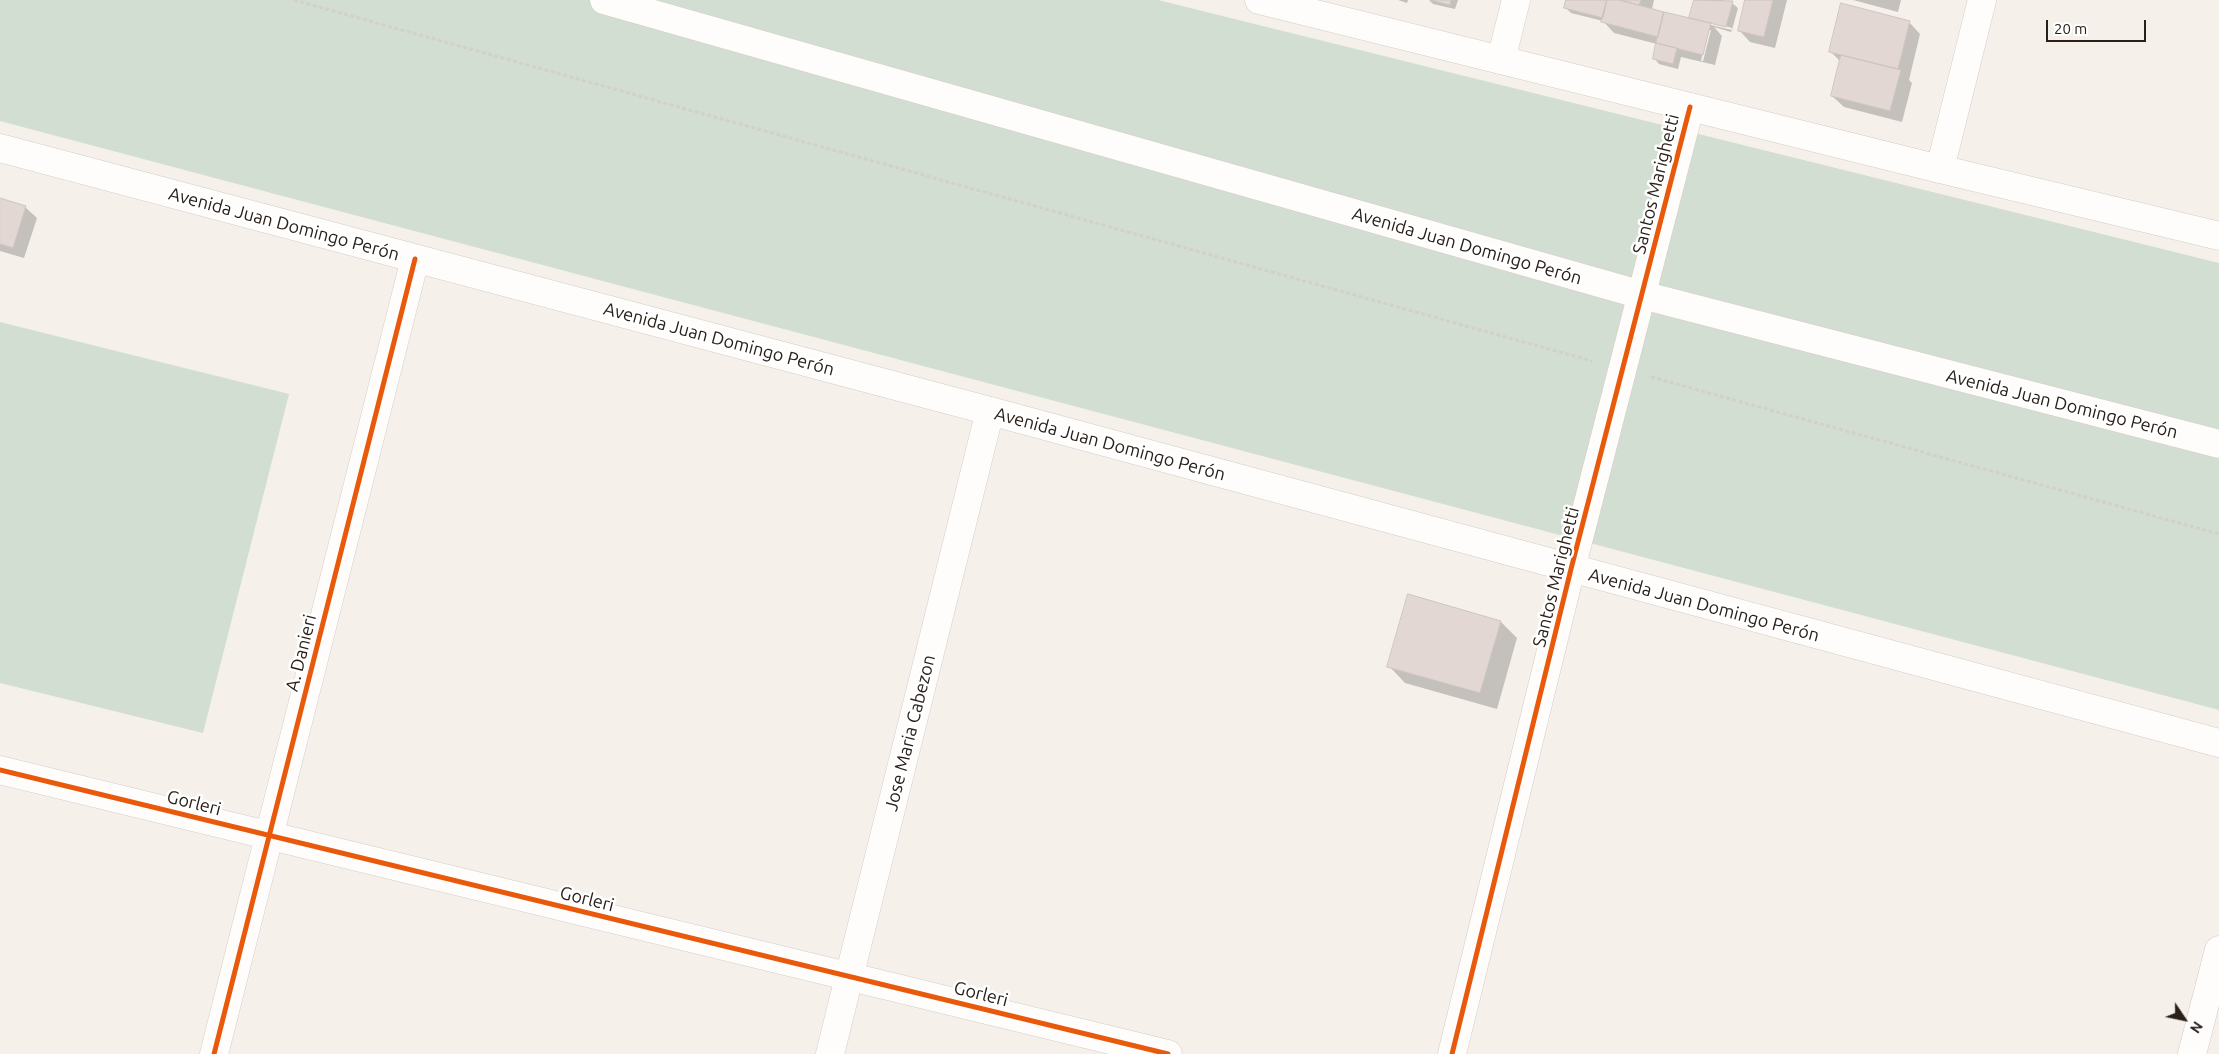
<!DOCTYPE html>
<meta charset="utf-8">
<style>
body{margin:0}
#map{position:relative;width:2219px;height:1054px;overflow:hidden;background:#f6f0eb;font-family:Ubuntu,sans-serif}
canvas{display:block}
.north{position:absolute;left:2159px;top:994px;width:50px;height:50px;-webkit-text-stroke:4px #fff;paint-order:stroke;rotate:124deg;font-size:14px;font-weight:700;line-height:20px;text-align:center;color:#2b2019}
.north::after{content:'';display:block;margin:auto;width:18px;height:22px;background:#2b2019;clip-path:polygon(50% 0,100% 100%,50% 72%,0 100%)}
.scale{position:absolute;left:2046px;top:20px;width:100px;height:22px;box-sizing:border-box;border:2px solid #2b2019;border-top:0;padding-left:6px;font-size:15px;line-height:18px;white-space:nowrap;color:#2b2019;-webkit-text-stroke:4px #fff;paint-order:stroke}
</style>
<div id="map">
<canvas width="2219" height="1054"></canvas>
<div class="north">N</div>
<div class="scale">20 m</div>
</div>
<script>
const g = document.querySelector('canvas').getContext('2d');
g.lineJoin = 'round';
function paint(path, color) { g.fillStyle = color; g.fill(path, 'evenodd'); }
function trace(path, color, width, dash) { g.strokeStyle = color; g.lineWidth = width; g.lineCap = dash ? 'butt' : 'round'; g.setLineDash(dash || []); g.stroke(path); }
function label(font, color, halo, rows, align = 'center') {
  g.font = font + ' Ubuntu,sans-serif'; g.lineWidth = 5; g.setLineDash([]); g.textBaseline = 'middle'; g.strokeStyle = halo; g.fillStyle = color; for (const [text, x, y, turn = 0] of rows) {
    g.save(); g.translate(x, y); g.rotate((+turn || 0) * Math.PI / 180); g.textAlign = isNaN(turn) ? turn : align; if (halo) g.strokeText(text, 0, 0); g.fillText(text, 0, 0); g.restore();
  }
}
const green = new Path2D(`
 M0,0H1158L2219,263V710L0,121Z
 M0,322L289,394L203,733L0,683Z`);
const shadow = new Path2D(`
 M1398,0H1408L1407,3Z
 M1429,0H1458L1455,9L1433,4Z
 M1568,0H1654L1652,9L1690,19L1695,0H1722L1732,3L1738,8L1732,30V28L1708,21L1711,25L1732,30L1731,32L1714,27L1722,36L1715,65L1681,57L1678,69L1659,64L1654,58L1657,44L1614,33L1603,21L1571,13L1566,8ZM1708,30H1711L1703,61H1701Z
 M1747,0H1787L1775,48L1750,42L1739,30Z
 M1853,0H1901L1898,12Z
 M1909,22L1920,34L1909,80L1912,83L1902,122L1844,107L1832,96L1841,62L1831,52Z
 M0,199L25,207L37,218L24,258L0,251Z
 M1501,622L1517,638L1497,709L1405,683L1389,666Z`);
const building = new Path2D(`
 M1431,0H1451L1450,5Z
 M1566,0H1607L1603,18L1564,8Z
 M1607,0H1620L1664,12L1658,37L1601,22Z
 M1620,0H1641L1639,5Z
 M1694,0L1733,1L1726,27L1689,18Z
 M1745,0H1773L1764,37L1738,31Z
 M1841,3L1910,21L1898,69L1829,52Z
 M1664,12L1711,23L1703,55L1656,43Z
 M1656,43L1677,48L1673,64L1653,59Z
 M1841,55L1901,70L1890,111L1831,96Z
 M0,198L26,206L13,248L0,244Z
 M1408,594L1501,621L1480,693L1387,667Z`);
const path = new Path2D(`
 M294,0L1592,361
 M1651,377L2219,534`);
const minor = new Path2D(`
 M1501,60L1516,0
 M1940,169L1982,0
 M0,770L1168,1054
 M214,1054L415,259
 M830,1054L990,411
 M1452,1054L1571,569L1690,107`);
const major = new Path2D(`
 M604,0L1642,295L2219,444
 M1259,0L1940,169L2219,236
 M0,148L990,411L2219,743
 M2192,1054L2219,950`);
const cycleway = new Path2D(`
 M0,770L1168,1054
 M214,1054L415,259
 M1452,1054L1571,569L1690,107`);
const streetNames = [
 ["Santos Marighetti",1656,184,-76],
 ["Avenida Juan Domingo Perón",284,224,15],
 ["Avenida Juan Domingo Perón",1467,246,16],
 ["Avenida Juan Domingo Perón",719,339,15],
 ["Avenida Juan Domingo Perón",2062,404,14],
 ["Avenida Juan Domingo Perón",1110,444,15],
 ["Santos Marighetti",1556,577,-76],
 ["Avenida Juan Domingo Perón",1704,605,15],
 ["A. Danieri",301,653,-76],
 ["Jose Maria Cabezon",910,733,-76],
 ["Gorleri",194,803,14],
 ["Gorleri",587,899,14],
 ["Gorleri",981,994,14]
];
paint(green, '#d2ded1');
paint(shadow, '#0003');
paint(building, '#e2d7d3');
trace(building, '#cdc4c1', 1);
trace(minor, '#d4ccc6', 29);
trace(major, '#d4ccc6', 29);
trace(path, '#d2cfcd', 3, [4, 2.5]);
trace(minor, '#fefdfc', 28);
trace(major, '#fefdfc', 28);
trace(cycleway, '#e8590c', 5);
label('18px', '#2b2019', '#fff', streetNames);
</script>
